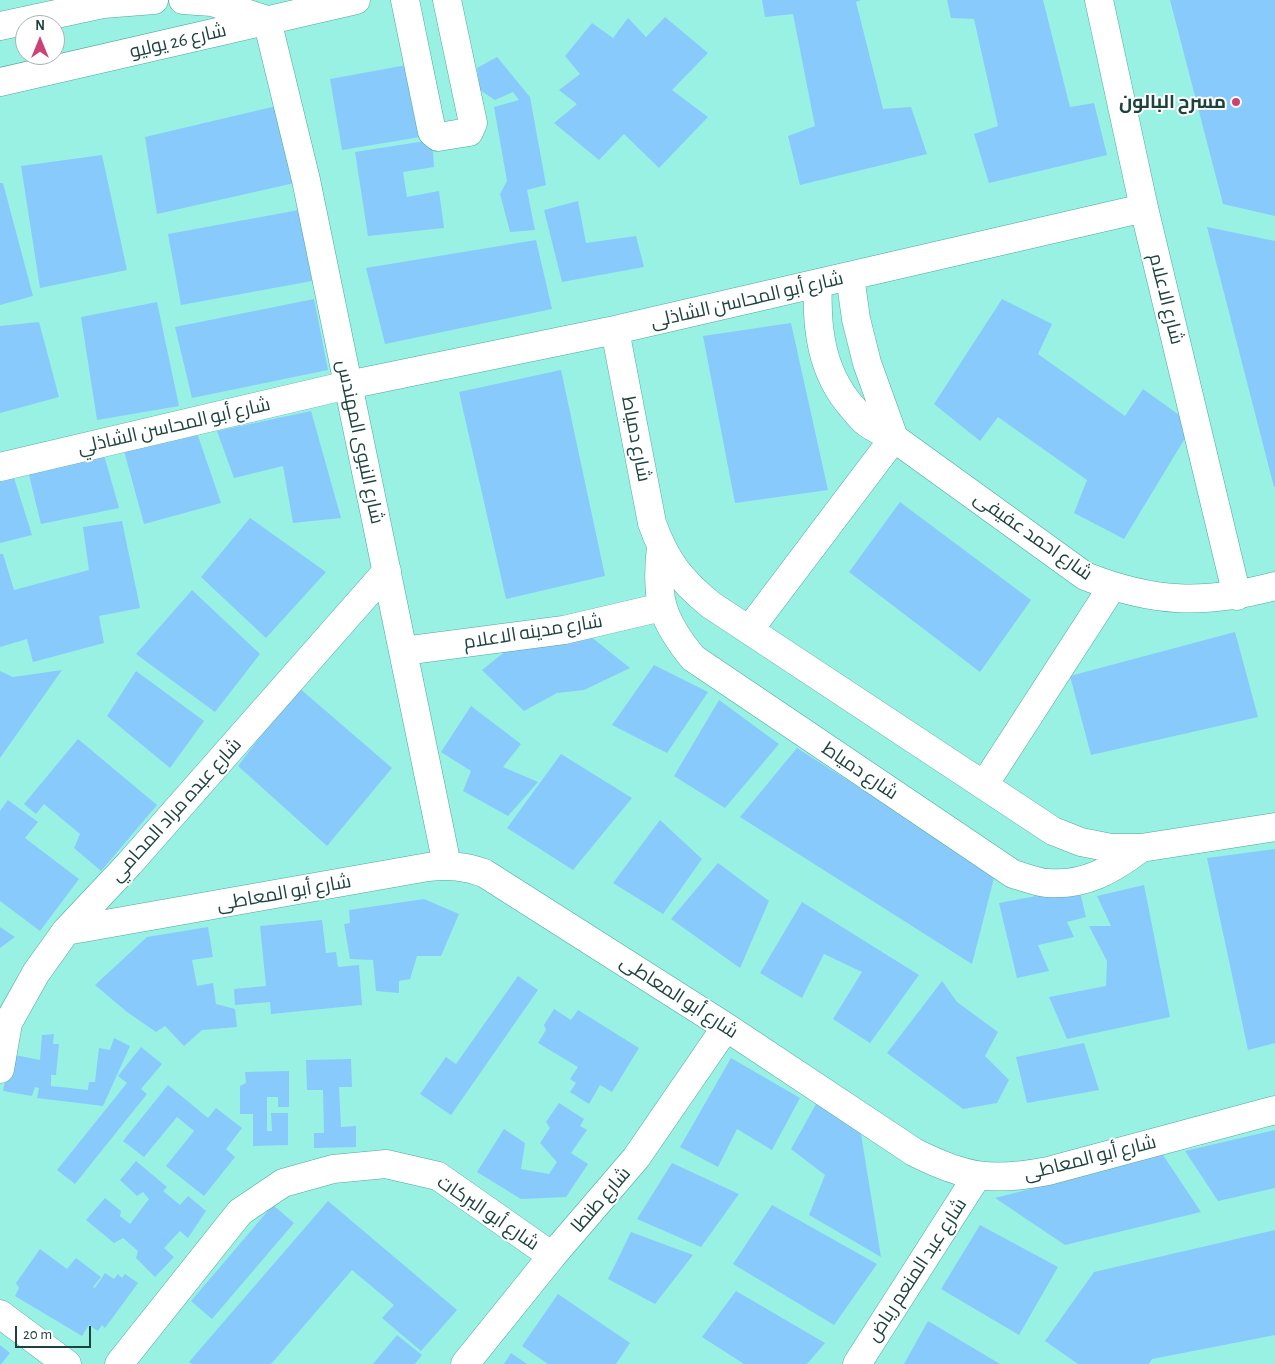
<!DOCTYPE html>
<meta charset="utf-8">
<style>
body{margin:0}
#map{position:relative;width:1275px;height:1364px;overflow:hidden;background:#98f1e3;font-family:"Alegreya Sans",sans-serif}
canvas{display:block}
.north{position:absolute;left:15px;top:15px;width:50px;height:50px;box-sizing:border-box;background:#fff;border:1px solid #a5b4b1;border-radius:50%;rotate:0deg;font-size:14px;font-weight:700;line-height:20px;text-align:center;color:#1d433d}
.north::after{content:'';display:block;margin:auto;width:18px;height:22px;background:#cd4174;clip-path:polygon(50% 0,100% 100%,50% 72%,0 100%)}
.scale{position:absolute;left:15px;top:1326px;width:76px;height:22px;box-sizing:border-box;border:2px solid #1d433d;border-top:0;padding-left:6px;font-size:15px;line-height:18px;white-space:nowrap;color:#1d433d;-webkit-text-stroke:4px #fff;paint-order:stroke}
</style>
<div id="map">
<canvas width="1275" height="1364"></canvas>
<div class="north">N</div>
<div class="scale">20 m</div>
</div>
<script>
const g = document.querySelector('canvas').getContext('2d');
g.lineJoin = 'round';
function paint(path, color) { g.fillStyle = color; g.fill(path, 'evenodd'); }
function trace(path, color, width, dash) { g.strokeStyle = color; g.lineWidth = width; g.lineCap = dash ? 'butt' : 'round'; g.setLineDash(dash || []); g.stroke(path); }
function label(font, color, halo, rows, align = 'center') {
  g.font = font + ' "Alegreya Sans",Cairo,sans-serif'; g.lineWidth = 4; g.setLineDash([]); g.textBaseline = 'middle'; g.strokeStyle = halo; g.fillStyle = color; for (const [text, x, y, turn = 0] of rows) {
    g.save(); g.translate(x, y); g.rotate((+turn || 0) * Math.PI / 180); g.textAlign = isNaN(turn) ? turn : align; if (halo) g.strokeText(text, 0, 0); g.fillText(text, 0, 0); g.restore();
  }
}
const building = new Path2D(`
 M762,0H861L856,2L883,109L911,107L927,154L800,185L788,136L815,126L793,14L765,17Z
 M947,0H1043L1070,107L1094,103L1107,155L989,183L974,134L998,126L974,19L951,18Z
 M1170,0H1275V216L1223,204Z
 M665,17L708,53L672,90L708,117L659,168L624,134L599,160L554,123L577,104L559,90L580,74L565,56L592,23L613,38L628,18L646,37Z
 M497,57L530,97L546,185L527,190L535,230L510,232L500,194L507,181L494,107L519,100L513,92L495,100L480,90L477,68Z
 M407,65L420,137L342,150L330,79Z
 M285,104L299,182L157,214L145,137Z
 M432,140L434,167L403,172L407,197L439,191L444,228L368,236L355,152Z
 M102,155L127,270L40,288L21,166Z
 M0,183H3L33,296L0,305Z
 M578,201L586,243L636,236L644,267L562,282L544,210Z
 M299,210L312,281L181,305L168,234Z
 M1207,227L1275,241V487H1274Z
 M536,240L552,309L385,344L366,268Z
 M314,299L328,370L192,398L175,327Z
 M1002,299L1052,324L1038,354L1125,416L1143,389L1193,425L1124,539L1074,513L1087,480L998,417L980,441L934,404Z
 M157,302L179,406L97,420L81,317Z
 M39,322L59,397L0,413V326Z
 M791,323L828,490L735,503L703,336Z
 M561,370L605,576L506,599L459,392Z
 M311,411L341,518L293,523L283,466L234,478L217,431Z
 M197,433L221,503L144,524L124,451Z
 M104,455L119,508L41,524L28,471Z
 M14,478L32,535L0,543V482Z
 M900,502L1031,600L980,672L849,572Z
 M250,518L326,572L266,638L201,577Z
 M122,521L140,608L99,616L104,643L33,662L27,639L0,647V554H3L14,590L89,570L83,527Z
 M192,590L260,654L215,712L136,654Z
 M585,632L630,668L584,690L557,693L524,711L482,670L512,646Z
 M1235,632L1258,717L1091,755L1070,676Z
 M654,665L708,692L667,753L612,725Z
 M62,670L0,758V671L13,677Z
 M136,671L204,721L170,768L107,716Z
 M298,687L392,768L327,846L238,766Z
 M719,700L779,744L725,808L674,776Z
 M471,706L521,744L503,767L538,782L508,816L463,791L471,771L441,752Z
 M78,739L157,805L101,871L74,848L80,834L44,804L36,814L24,804Z
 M797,748L995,874L972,964L740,817Z
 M561,754L632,798L573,870L507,828Z
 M8,800L38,822L25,838L79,879L40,931L0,901V811Z
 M660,820L702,859L663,914L613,883Z
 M1275,849V1043L1248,1050L1207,858Z
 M718,863L769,901L740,968L671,919Z
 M1144,885L1170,1017L1067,1039L1049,997L1106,986L1107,961L1089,926H1111L1097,896Z
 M1079,888L1086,917L1067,922L1074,937L1038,945L1049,971L1017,978L999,903Z
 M424,899L459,914L441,956H417L410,979L399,981V993L376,991L373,960L350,959L344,924L350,923L349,910Z
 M802,902L919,975L870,1043L833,1019L862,972L824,954L802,998L760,973Z
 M322,920L326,953L336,952L338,967L359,965L362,1005L271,1014L270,1002L235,1005L234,989L266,986L260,926Z
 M0,927L15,937L0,948Z
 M208,927L213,957L192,960L197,986L213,983L216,1004L235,1009L237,1027L202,1030L184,1046L165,1026L156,1032L127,1012L95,985L147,937Z
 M518,976L538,990L451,1115L420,1094L446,1057L456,1064Z
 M942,981L957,1002L998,1032L985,1056L1009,1080L997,1103L963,1109L887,1053Z
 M554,1009L571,1020L578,1010L639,1048L612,1092L600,1085L589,1104L570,1092L576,1083L570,1079L578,1067L538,1043L546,1030L544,1025Z
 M54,1034L53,1044H59L56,1075H51V1086L88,1090L89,1082H95L99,1048L110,1050L114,1038L130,1046L103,1106L37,1098L39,1088L35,1087L32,1096L3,1091L10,1054L40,1060L42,1035Z
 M1084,1043L1099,1090L1027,1103L1016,1057Z
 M141,1047L162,1064L141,1089L147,1094L75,1184L57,1170L127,1083L118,1076Z
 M731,1058L800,1098L772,1150L737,1129L718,1167L680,1147Z
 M351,1059L352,1087H339L341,1127L356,1126V1147L314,1148V1133H324L323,1090H307L306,1060Z
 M289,1071V1107H278V1097H267V1131H272L271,1113H288V1145L253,1146V1114H240V1086L246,1083L245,1072Z
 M168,1085L208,1118L216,1108L242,1128L226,1149L235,1157L204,1196L166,1166L194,1131L177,1117L144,1157L123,1141Z
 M559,1103L584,1119L580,1126L587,1130L571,1153L588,1164L566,1197L521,1199L477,1172L504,1129L525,1143L521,1169L549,1174L557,1162L540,1143L550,1128L546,1122Z
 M816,1104L859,1122L881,1257L809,1215L825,1175L791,1149Z
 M1275,1130V1188L1218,1201L1185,1151Z
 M1163,1155L1201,1212L1065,1245L995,1198Z
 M136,1161L167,1187L163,1191L180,1205L188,1196L206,1211L188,1238L180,1231L164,1248L174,1257L155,1277L136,1258L138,1251L123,1238L114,1243L86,1220L105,1198L121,1211L120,1216L130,1224L149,1199L143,1192L137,1196L120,1180Z
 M672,1163L739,1194L701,1247L637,1219Z
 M328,1201L457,1310L421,1351L382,1318L394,1305L352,1270L271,1364H192L189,1362Z
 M273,1205L294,1223L212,1319L191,1301Z
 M772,1205L877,1264L834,1325L733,1264Z
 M980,1225L1058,1267L1019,1335L941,1289Z
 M1275,1230V1335L1152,1359L1149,1364H1078L1045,1341L1094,1272Z
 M631,1232L693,1255L655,1304L608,1279Z
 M40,1249L67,1269L76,1258L101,1277L93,1287L95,1288L105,1273L114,1279L118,1274L122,1278L125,1274L138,1283L105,1328L102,1325L98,1331L89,1325L82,1336L15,1296L19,1288L16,1283Z
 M736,1291L825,1343L807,1364H744L702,1337Z
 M558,1294L630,1343L616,1364H548L522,1346Z
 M928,1321L1000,1364H904Z
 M397,1335L422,1355L415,1364H373Z
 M0,1345L10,1353L1,1364H0Z
 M511,1353L527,1364H504Z`);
const minor = new Path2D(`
 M405,0L432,132L438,137L469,132L473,123L447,0
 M1099,0L1144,208L1237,596
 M267,20L306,180L447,865
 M850,276L856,319L867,363L894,438
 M818,283C816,327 821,371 851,406C856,411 861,419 867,423C875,429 885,433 894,438L1085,576C1153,603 1204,605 1275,586
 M615,330L652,523C665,560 680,580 711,605L1053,831L1081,842L1111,848H1141L1275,827
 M0,467L348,385L615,330L1144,208
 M661,547C655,597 661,619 693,658L1013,874C1024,877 1036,882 1047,883C1085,886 1112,870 1141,848
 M749,630L894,438
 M403,651L564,630L662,607
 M984,785L1112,587
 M66,931L428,867C449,865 465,866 484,873L726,1027L914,1152C965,1178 992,1182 1048,1171L1275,1110
 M0,1069L8,1023L36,973L66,931L129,864L387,571
 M0,1314L67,1364
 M119,1364L240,1212L283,1183L333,1169L386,1164L438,1176L552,1256
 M465,1364L552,1256L636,1158L726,1027
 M857,1364L977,1176`);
const major = new Path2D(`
 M0,82L356,0`);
const highway = new Path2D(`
 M183,0L212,2L267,20
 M0,26L103,4L154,0`);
const markers = [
 [1236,102,5,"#cd4174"]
];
const streetNames = [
 ["شارع 26 يوليو",178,41,-13],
 ["شارع الاعلام",1166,299,76],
 ["شارع أبو المحاسن الشاذلى",747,300,-13],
 ["شارع أبو المحاسن الشاذلي",174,426,-13],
 ["شارع دمياط",636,439,79],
 ["شارع النبوى المهندس",360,442,78],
 ["شارع احمد عفيفى",1033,536,35],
 ["شارع مدينه الاعلام",533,632,-9],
 ["شارع دمياط",860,771,34],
 ["شارع عبده مراد المحامي",176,810,-48],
 ["شارع أبو المعاطى",284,893,-10],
 ["شارع أبو المعاطى",679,997,33],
 ["شارع أبو المعاطى",1090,1158,-14],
 ["شارع طنطا",601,1200,-49],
 ["شارع أبو البركات",488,1213,34],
 ["شارع عبد المنعم رياض",917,1270,-57]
];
const poiNames = [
 ["مسرح البالون",1226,102]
];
paint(building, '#89cafc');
trace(minor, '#4ea99b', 29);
trace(major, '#4ea99b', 29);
trace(highway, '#4ea99b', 29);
trace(minor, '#fff', 28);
trace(major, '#fff', 28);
trace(highway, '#fff', 28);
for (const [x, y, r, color] of markers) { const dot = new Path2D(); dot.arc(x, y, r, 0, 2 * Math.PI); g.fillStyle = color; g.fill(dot); trace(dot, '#fff', 2); }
label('19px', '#1d433d', '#fff', streetNames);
label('bold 19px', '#1d433d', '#fff', poiNames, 'right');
</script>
